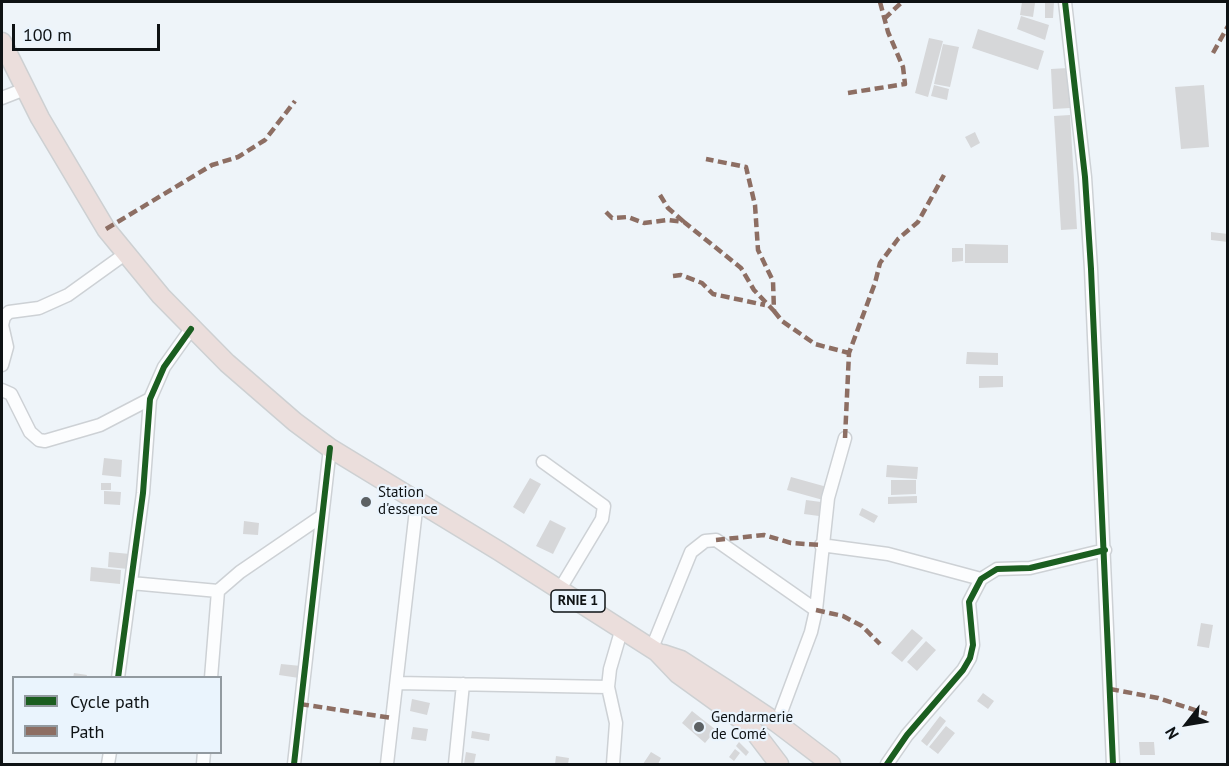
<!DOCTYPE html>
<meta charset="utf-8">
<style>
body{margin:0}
#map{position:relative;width:1229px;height:766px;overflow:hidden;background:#eef4f9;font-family:"PT Sans",sans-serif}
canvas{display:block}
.frame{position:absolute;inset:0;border:3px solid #0e1214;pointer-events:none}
.legend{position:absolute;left:12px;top:676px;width:210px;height:78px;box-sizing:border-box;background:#eaf4fd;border:2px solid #929aa0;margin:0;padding:8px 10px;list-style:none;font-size:18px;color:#0e1214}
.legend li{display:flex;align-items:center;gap:12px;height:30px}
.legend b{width:30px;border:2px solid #929aa0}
.north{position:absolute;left:1157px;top:694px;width:60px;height:60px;-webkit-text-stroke:4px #eaf4fd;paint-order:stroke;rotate:239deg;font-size:16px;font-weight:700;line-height:24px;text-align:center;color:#0e1214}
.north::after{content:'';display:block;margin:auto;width:21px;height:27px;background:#0e1214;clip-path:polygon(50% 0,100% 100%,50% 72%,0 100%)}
.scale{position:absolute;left:12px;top:24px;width:148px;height:27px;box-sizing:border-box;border:3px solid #0e1214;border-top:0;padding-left:8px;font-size:18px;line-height:21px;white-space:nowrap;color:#0e1214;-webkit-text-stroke:4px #eaf4fd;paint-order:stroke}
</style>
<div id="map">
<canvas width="1229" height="766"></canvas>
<div class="frame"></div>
<ul class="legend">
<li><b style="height:8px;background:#1b5e20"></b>Cycle path</li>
<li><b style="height:8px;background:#8d6e63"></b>Path</li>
</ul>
<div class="north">N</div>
<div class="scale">100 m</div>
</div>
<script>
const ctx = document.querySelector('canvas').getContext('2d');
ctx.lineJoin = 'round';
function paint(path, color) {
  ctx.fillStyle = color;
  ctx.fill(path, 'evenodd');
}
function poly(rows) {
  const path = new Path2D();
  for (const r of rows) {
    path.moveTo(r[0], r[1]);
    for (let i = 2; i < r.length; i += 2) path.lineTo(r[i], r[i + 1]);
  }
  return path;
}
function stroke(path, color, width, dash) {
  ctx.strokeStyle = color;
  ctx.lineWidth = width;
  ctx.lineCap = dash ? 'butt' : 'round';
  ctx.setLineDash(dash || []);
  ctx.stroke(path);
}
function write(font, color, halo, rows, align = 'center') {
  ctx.font = font + ' "PT Sans",sans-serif';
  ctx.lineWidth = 4.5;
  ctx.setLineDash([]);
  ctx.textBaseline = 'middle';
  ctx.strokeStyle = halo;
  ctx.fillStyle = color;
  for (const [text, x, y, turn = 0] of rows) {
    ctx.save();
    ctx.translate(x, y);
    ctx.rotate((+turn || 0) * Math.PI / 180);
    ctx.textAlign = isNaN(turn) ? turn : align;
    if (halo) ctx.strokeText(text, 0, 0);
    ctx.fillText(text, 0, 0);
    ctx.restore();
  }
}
const building = poly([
 [1022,2,1035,3,1033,17,1020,15],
 [1045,2,1054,2,1053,18,1045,18],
 [1021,16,1049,25,1045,40,1017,29],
 [978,29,1044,51,1038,70,972,48],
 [929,38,943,41,928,97,915,93],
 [943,44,959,47,950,87,934,84],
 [1068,68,1070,108,1053,109,1051,69],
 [934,85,949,89,947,100,931,96],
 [1204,85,1209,147,1181,149,1175,87],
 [1070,115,1077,229,1061,230,1054,116],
 [975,132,980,143,971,148,965,137],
 [1211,232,1228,234,1228,242,1211,240],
 [965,244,1008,245,1008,263,965,263],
 [952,248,963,248,963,261,952,262],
 [967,352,998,353,998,365,966,364],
 [979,376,1003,376,1003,387,979,388],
 [104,458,122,460,121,477,102,475],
 [887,465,918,467,917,479,886,477],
 [791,477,827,487,823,500,787,490],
 [530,478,541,484,524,514,513,507],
 [891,480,916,480,916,494,891,495],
 [101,483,111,483,111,490,101,490],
 [104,491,121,492,120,505,104,504],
 [917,496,917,503,888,504,888,497],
 [806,500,821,502,819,516,804,514],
 [862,508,878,516,874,523,859,515],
 [550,520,566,528,553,554,536,546],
 [244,521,259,523,258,535,243,534],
 [109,552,130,554,128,569,108,567],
 [91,567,121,570,120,584,90,581],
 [1201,623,1213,625,1209,648,1197,646],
 [912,629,923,638,902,662,891,653],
 [926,641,936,650,917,671,907,662],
 [281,664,301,666,299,678,279,675],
 [74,673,87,675,86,678,73,678],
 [983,693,994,701,988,709,977,701],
 [412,699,430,703,427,715,410,711],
 [692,711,716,730,705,743,682,723],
 [940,716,946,721,927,746,921,741],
 [946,726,955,733,938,754,929,747],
 [413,727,428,729,426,741,411,739],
 [472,731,490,734,489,741,471,738],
 [739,742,749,752,746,756,736,746],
 [1139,742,1154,742,1155,755,1140,755],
 [735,749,740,753,734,761,729,757],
 [466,752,476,754,474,764,464,764],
 [651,752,661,758,658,764,643,764],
 [556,756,569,758,568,764,555,764]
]);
const minor = poly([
 [1065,2,1085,177,1091,269,1113,764],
 [2,98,25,89],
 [2,365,7,347,2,325,4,317,9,312,39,308,68,295,125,254],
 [2,390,11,394,30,432,39,440,45,441,100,425,150,399],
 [543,462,604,506,602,519,560,589],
 [821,545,888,554,981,579],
 [131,583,218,591],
 [652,648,691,552,705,541,716,540,816,610],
 [118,678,143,493,150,399,164,367,191,329],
 [211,678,218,591,240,572,322,516],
 [397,683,608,687],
 [777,723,811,632,816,610,828,498,845,438],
 [108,764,110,752],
 [203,764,204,752],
 [294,764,330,448],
 [387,764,417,501],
 [455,764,463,684],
 [613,764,616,723,608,687,610,669,622,628],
 [887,764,907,735,963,670,970,658,973,645,969,602,981,579,997,569,1030,568,1105,550]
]);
const highway = poly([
 [2,42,40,118,106,229,161,296,227,363,295,422,330,448,499,551,657,652,678,674,750,726,779,764],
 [663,654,681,660,726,689,777,723,831,764]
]);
const quiet = poly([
 [884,19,902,2],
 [1213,53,1228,26],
 [848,93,905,84,903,67,888,32,880,2],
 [660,195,668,208,684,222],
 [606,212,612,218,628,217,644,223,668,220,684,222,741,268,754,290,774,311,773,281,758,250,755,205,746,167,706,159],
 [106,229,212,165,238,157,265,140,295,101],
 [673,276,681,275,702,283,713,294,765,305],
 [774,311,782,321,815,344,849,353],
 [845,438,849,353,875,283,880,263,898,239,918,222,944,175],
 [716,540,764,535,791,543,821,545],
 [816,610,843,616,862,626,880,644],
 [1110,689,1158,698,1207,714],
 [300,704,392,718]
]);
const cycleway = poly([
 [1065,2,1085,177,1091,269,1113,764],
 [118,678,143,493,150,399,164,367,191,329],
 [294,764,330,448],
 [887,764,907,735,963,670,970,658,973,645,969,602,981,579,997,569,1030,568,1105,550]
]);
const markers = [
 [366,502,6,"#5c6164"],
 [699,727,6,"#5c6164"]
];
const shields = [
 [578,601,54]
];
const shieldNames = [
 ["RNIE 1",578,601]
];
const poiNames = [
 ["Station",378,493],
 ["d'essence",378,510],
 ["Gendarmerie",711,718],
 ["de Comé",711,735]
];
paint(building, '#d6d7d9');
stroke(minor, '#cdd1d5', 15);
stroke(highway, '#cdd0d2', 21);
stroke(minor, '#fcfdfe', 12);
stroke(highway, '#ebdedc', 18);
stroke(quiet, '#8d6e63', 4.5, [9, 4.5]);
stroke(cycleway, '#1b5e20', 6);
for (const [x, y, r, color] of markers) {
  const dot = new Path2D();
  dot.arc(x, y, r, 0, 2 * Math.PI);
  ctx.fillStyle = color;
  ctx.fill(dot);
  stroke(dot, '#eaf4fd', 2);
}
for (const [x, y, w] of shields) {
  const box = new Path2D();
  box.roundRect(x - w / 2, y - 11, w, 22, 4.5);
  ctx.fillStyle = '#eaf4fd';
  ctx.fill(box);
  stroke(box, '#0e1214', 1.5);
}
write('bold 14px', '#0e1214', null, shieldNames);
write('15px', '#0e1214', '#eaf4fd', poiNames, 'left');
</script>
